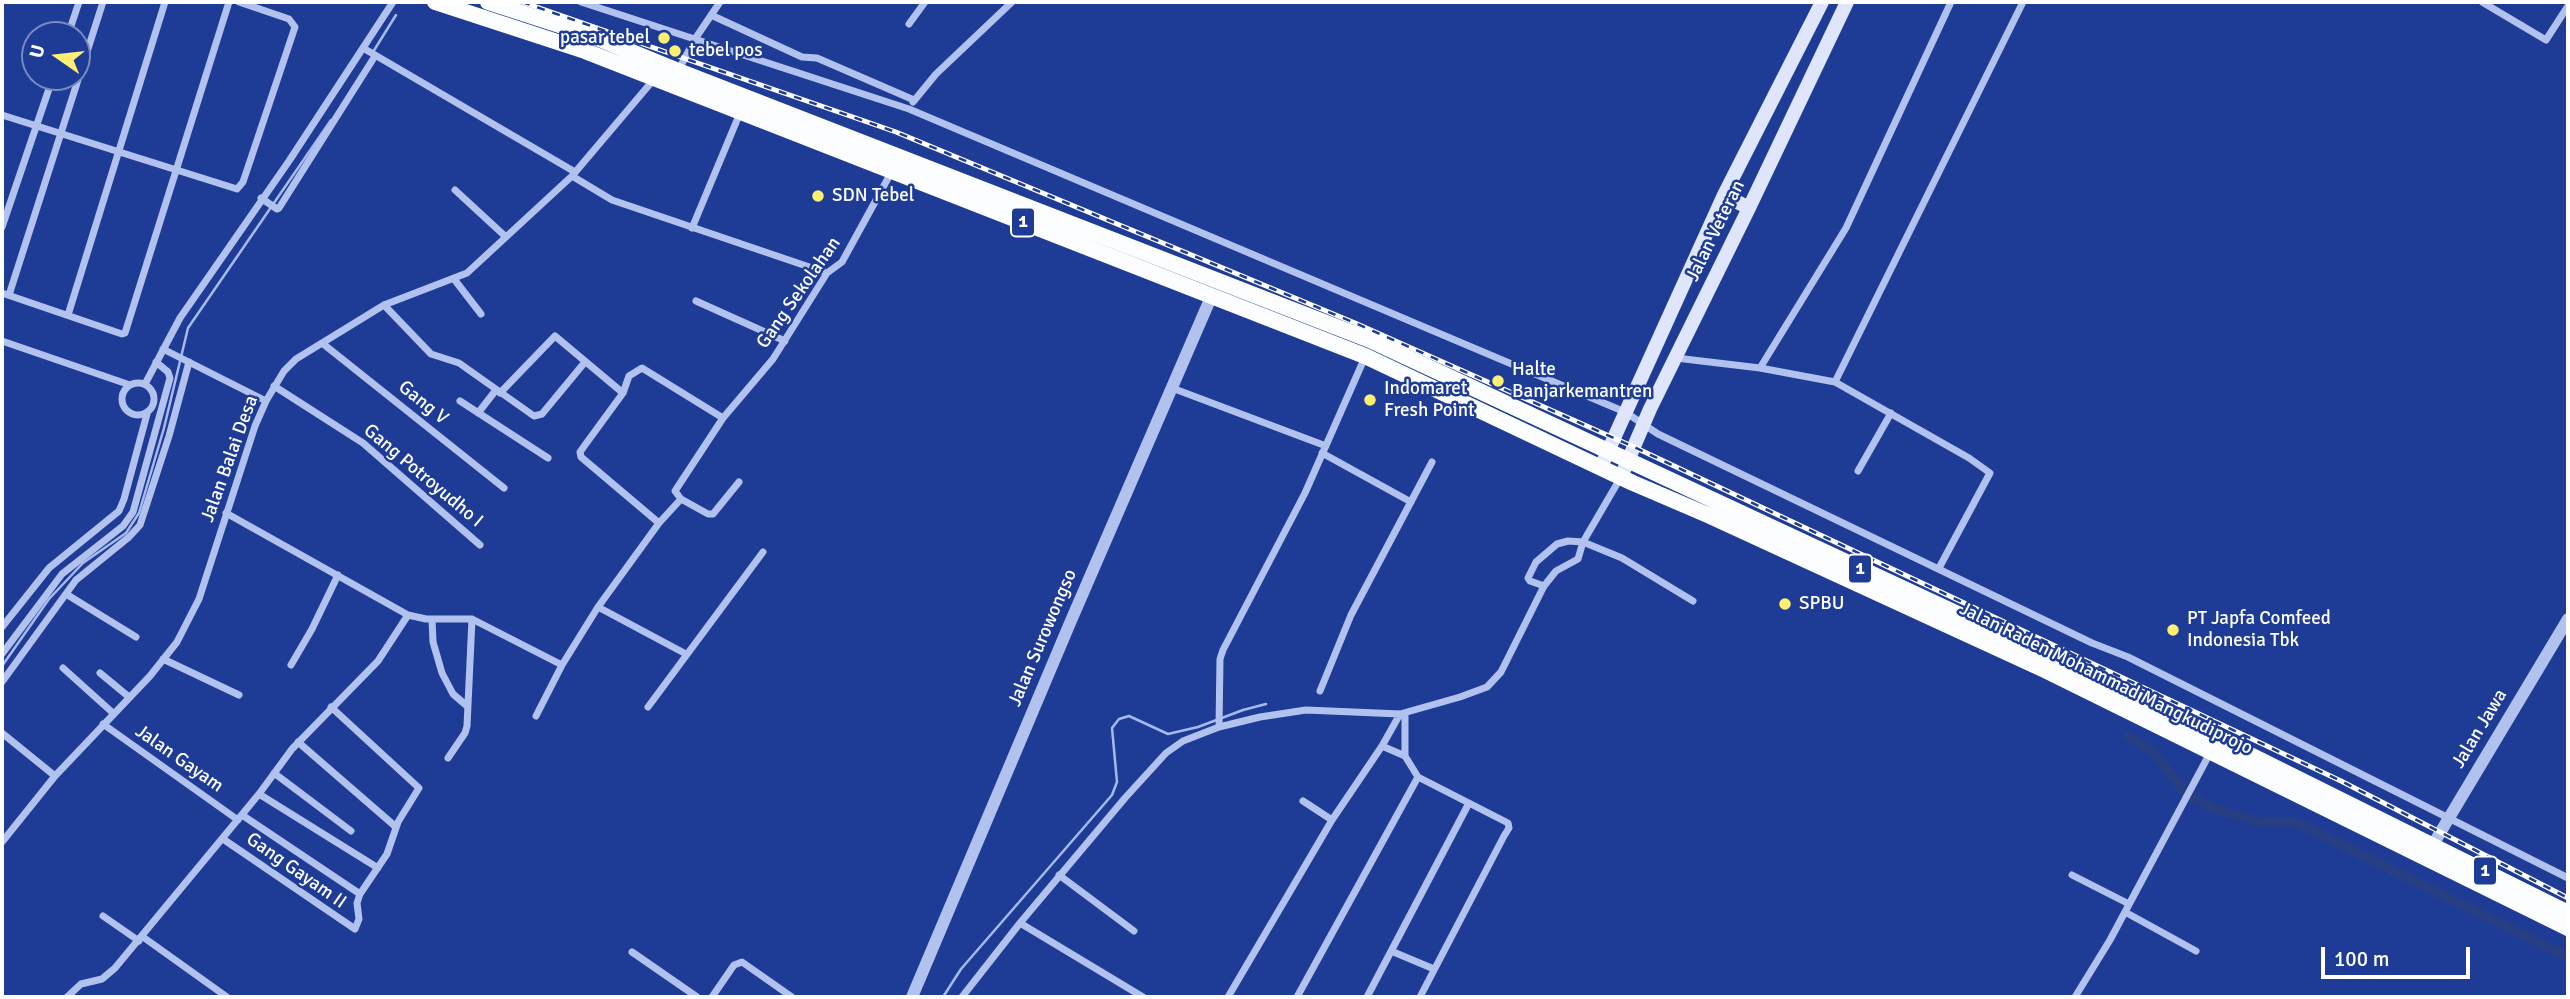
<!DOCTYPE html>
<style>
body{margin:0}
#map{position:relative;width:2570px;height:999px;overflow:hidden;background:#1e3c96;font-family:Signika,sans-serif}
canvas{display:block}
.frame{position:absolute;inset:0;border:4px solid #fff;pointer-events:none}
.north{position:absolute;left:21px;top:21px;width:70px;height:70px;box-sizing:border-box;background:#1e3c96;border:2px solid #788ac0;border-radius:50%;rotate:284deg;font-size:19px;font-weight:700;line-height:28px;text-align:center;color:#fff}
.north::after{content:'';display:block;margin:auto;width:24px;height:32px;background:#fdef72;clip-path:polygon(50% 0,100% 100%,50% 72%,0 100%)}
.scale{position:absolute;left:2321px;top:947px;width:149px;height:32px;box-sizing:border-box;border:4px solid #fff;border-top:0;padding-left:9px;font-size:21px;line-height:24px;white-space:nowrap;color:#fff;-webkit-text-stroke:5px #1e3c96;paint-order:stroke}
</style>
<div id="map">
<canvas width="2570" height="999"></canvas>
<div class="frame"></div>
<div class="north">U</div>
<div class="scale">100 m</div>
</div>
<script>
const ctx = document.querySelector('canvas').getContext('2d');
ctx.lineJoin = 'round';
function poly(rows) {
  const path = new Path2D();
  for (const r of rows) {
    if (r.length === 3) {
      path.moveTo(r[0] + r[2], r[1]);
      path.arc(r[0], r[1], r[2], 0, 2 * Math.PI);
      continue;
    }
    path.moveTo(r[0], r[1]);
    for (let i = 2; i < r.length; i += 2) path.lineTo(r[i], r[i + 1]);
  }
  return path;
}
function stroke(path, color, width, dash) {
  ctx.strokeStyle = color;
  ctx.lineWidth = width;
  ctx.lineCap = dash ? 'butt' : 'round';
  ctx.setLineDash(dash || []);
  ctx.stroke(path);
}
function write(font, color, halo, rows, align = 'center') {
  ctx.font = font + ' Signika,sans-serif';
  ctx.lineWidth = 5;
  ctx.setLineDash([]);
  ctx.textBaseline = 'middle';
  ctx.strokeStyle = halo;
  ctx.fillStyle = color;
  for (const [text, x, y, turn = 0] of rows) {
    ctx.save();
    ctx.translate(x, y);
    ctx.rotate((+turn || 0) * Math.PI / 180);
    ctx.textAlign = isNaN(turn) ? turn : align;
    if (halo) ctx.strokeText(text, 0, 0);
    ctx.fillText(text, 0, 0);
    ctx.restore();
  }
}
const stream = poly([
 [373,52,396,15],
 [2,666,49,599,83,563,126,533,139,513,164,428,188,328,331,120],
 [943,997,961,969,1112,795,1117,782,1112,728,1119,719,1129,716,1168,734,1198,727,1243,710,1266,704]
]);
const canal = poly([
 [2128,737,2154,752,2185,793,2215,809,2263,823,2295,822,2568,957]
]);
const minor = poly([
 [581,2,909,109,1625,412,1658,434,2092,643,2128,657,2568,878],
 [2482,2,2546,40,2568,6],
 [711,15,802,57,817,58,914,100],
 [909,24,925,2],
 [68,35,79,2],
 [363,48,575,172],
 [678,71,695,39,720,2],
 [913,102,936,74,1012,2],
 [2,115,237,189,243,182,295,27,289,19,239,2],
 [572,176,612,200,827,273],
 [455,190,506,237],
 [261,198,277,209,279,208,375,56],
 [2,227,53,77],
 [692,228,740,113],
 [454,279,481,314],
 [2,293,122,334,125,333,229,2],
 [9,295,103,2],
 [696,301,785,341],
 [384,305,431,354,459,363,534,416,542,414,585,362],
 [68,315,165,2],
 [2,341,130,385],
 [322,343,504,488],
 [163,349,266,401],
 [1676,358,1760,368,1835,382,1969,458,1990,473,1939,568],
 [1760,368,1846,228,1951,2],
 [1835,382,2023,2],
 [138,399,16],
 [145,384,180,318,289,161,393,2],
 [274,386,363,443,480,545],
 [1172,388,1326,446],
 [500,393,555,336,623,393],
 [460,401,548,458],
 [478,413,496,390],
 [1322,453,1411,502],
 [1858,471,1891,413],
 [681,499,675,491,723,418],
 [226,513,408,615,426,619,472,619,562,665],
 [659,523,581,457,580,452,585,445,623,393,629,376,642,368,723,418,773,359,827,273,842,262,892,171],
 [1544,586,1530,581,1528,578,1536,562,1557,544,1568,541,1583,542,1622,558,1693,601],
 [66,594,136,637],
 [598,607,686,654],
 [432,619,433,642,442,673,453,694,467,706],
 [2,627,49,568,119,511,124,499,147,414],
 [2,654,62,574,123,526,133,512,170,378,168,372,156,362],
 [163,659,239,695],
 [291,665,312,629,338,575],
 [63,668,113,713],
 [100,673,129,697],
 [2,682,76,580,129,537,140,525,169,436,189,362],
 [1320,691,1351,615,1432,462],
 [648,707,763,552],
 [1405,713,1405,756],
 [536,716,562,665,598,607,659,523,681,499,708,514,713,514,739,482],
 [103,724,238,820],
 [1219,727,1220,659,1223,650,1305,493,1365,357],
 [2,733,55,776],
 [298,742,396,827],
 [1382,746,1405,756,1418,777,1508,823,1509,828,1504,836,1420,997],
 [448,758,465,733,467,726,472,619],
 [274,773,351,831],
 [259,794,378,868],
 [1303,801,1332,820],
 [242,815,360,894],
 [223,839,355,929,359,919,357,903,360,894,387,854,398,822,419,788,331,707],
 [2,842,55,776,150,676,177,642,199,599,255,426,266,401,284,371,296,359,384,305,467,273,572,176,655,78],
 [1059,875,1134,931],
 [2072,875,2129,904],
 [2125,912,2196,951],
 [103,916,139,941],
 [1020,923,1143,997],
 [143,937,227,997],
 [1391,951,1434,969],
 [632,952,697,997],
 [67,997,81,984,102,979,115,968,259,794,292,749,378,661,408,615],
 [712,997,734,965,742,962,792,997],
 [962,997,1020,923,1125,798,1166,753,1183,741,1219,727,1260,717,1306,710,1400,714,1460,697,1487,687,1501,672,1544,586,1556,571,1578,559,1583,542,1621,477],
 [1228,997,1332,820,1382,746,1400,714],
 [1297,997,1418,777],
 [1367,997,1469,803],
 [2075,997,2110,940,2210,753]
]);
const tertiary = poly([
 [2428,853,2568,619],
 [912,997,1070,623,1212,295]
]);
const secondary = poly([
 [1724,195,1749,208],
 [1604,460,1724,195,1822,2],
 [1621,477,1650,409,1749,208,1847,2]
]);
const trunk = poly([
 [435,2,585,51,1365,356,1633,483,1710,516,2047,671,2568,928],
 [488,2,590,35,678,71,1370,340,2093,677,2568,913]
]);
const rail = poly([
 [522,2,896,132,1355,323,1634,447,2341,781,2568,898]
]);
const markers = [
 [664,38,7,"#fdef72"],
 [675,51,7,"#fdef72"],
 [818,196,7,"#fdef72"],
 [1498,381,7,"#fdef72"],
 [1370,400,7,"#fdef72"],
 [1785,604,7,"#fdef72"],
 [2173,630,7,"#fdef72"]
];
const shields = [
 [1023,222,24],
 [1860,569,24],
 [2485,871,24]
];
const shieldNames = [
 ["1",1023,222],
 ["1",1860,569],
 ["1",2485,871]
];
const poiNames = [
 ["pasar tebel",650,38,"right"],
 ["tebel pos",689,51],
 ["SDN Tebel",832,196],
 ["Halte",1512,370],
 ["Banjarkemantren",1512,392],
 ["Indomaret",1384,389],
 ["Fresh Point",1384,411],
 ["SPBU",1799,604],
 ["PT Japfa Comfeed",2187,619],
 ["Indonesia Tbk",2187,641]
];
const streetNames = [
 ["Jalan Veteran",1716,231,-64],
 ["Gang Sekolahan",799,293,-55],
 ["Gang V",423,403,39],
 ["Jalan Balai Desa",230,459,-70],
 ["Gang Potroyudho I",423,476,40],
 ["Jalan Surowongso",1043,638,-67],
 ["Jalan Raden Mohammad Mangkudiprojo",2106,679,26],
 ["Jalan Jawa",2480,729,-59],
 ["Jalan Gayam",179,759,35],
 ["Gang Gayam II",296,871,35]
];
stroke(stream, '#a6baf0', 2.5);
stroke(canal, '#293f83', 10);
stroke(minor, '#b2c2ef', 7);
stroke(tertiary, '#b2c2ef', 12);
stroke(secondary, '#dfe6fb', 14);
stroke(trunk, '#fcfdff', 16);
stroke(rail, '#fff', 5);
stroke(rail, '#1e3c96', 2.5, [8]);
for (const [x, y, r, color] of markers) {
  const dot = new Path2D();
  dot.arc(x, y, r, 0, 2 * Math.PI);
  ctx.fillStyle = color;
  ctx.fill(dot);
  stroke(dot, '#1e3c96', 2.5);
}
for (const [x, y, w] of shields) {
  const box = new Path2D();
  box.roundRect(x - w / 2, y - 14.5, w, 29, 5);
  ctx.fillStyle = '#1e3c96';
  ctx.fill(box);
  stroke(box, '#fff', 2);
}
write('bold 18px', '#fff', null, shieldNames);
write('19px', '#fff', '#1e3c96', poiNames, 'left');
write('19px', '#fff', '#1e3c96', streetNames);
</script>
